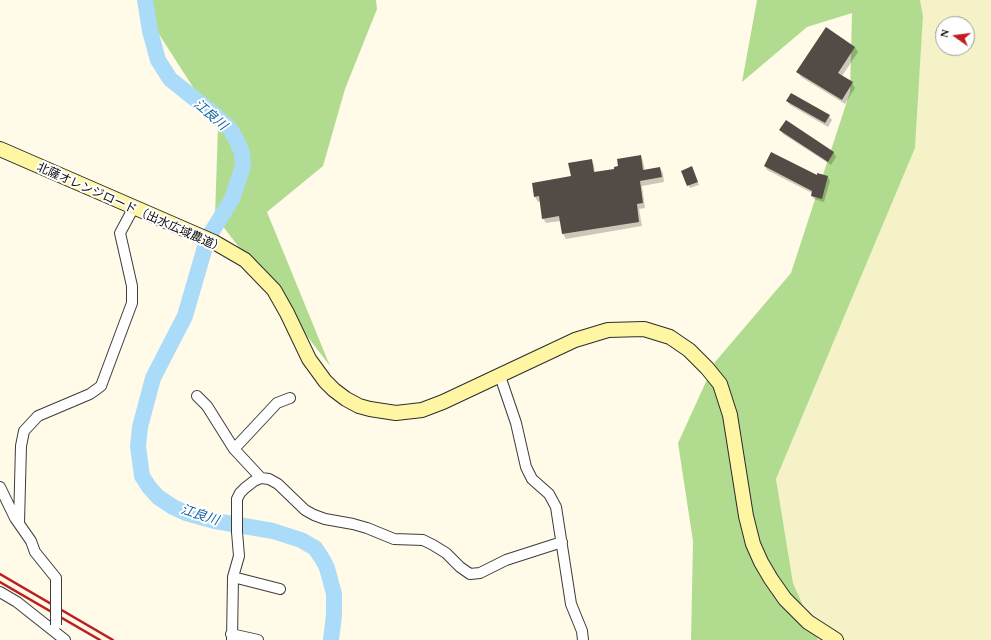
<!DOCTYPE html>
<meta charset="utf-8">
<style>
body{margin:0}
#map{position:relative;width:991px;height:640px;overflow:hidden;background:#fffbe8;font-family:Georgia,serif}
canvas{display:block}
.north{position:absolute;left:935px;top:16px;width:40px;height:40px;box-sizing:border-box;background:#fff;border:1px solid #9d9d9d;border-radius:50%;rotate:284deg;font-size:11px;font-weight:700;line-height:16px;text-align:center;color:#0a0a0a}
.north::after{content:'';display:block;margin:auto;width:14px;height:18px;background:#c01d23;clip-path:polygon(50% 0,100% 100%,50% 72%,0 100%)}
</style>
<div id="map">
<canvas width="991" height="640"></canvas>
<div class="north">N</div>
</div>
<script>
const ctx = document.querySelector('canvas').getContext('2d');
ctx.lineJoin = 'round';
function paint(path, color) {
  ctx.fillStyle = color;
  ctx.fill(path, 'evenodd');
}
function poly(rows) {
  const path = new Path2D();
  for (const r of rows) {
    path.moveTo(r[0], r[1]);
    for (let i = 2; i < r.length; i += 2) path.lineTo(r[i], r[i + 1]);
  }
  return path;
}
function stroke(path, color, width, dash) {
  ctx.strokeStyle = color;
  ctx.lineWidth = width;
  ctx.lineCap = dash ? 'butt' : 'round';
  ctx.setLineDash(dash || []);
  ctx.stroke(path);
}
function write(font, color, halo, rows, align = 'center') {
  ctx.font = font + ' Georgia,"Noto Sans JP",serif';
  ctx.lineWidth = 4;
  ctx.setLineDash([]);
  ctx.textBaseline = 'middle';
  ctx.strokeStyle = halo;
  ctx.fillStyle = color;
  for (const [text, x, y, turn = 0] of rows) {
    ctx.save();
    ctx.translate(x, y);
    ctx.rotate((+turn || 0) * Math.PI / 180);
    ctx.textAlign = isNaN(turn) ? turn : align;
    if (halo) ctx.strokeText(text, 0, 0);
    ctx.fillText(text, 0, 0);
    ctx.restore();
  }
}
const farmland = poly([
 [920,0,991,0,991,640,818,640,793,583,776,479,915,148,923,16],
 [943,24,967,24,967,48,943,48]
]);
const forest = poly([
 [137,0,376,0,377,9,345,89,323,166,267,212,330,366,215,216,218,126],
 [757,0,920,0,923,16,915,148,776,479,793,583,818,640,691,640,693,541,678,443,715,362,791,273,850,92,852,13,807,27,742,82]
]);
const shadow = poly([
 [855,47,858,52,842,76,852,83,855,88,845,104,801,77,798,72],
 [787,101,829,116,832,120,828,127,790,105],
 [786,122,834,153,836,157,831,165,783,134,781,130],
 [641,156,643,161,645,171,660,168,663,173,664,182,642,186,645,208,639,209,642,226,566,239,563,234,561,221,546,223,543,218,541,201,538,202,535,197,533,184,572,177,591,160,594,165,595,173,616,170],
 [765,166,817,176,818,174,828,177,830,181,824,202,814,199,812,196,812,193,767,170],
 [693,170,699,185,690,188,682,171]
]);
const river = poly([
 [145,0,150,31,158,60,170,79,215,115,230,129,237,141,242,153,243,166,232,199,211,233],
 [205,247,185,316,153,378,140,427,138,446,142,476,149,487,158,497,173,507,186,513,215,521,273,531,301,540,315,548,323,560,327,568,334,594,334,615,331,640]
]);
const building = poly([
 [826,27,855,47,838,73,853,82,842,100,796,72],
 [791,93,830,115,825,123,786,101],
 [786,120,834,152,828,162,779,130],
 [771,152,817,175,817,173,828,176,822,199,811,196,812,191,764,166],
 [641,155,643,170,660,167,662,177,640,181,643,203,637,204,639,222,562,234,559,216,542,219,539,196,534,197,532,183,571,176,568,163,592,159,594,172,614,169,614,167,618,166,617,159],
 [692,166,698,182,687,186,681,171]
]);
const street = poly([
 [500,376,516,423,526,467,532,479,549,494,556,507,571,604,582,631,583,640],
 [197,396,207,406,234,449,261,478],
 [234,449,277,403,290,398],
 [0,487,15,518,31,541,35,552,56,578,56,591],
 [19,523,21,446,24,431,38,416,90,394,101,386,132,303,132,286,120,233,134,207],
 [233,577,280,589],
 [0,592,17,602,65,640],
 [231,634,258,640],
 [232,640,233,577,239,556,237,532,237,499,240,493,245,488,254,481,261,478,269,479,278,484,305,510,314,515,325,519,353,524,367,528,394,539,423,540,433,545,446,553,460,567,470,574,480,573,506,560,562,542]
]);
const secondary = poly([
 [0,149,214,242,245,260,274,290,287,313,309,359,325,381,334,390,346,399,359,406,370,409,396,413,422,410,443,402,575,340,608,330,644,329,670,337,689,350,707,368,720,384,730,415,746,516,753,544,761,562,771,579,785,599,808,622,836,640]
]);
const rail = poly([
 [0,574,113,640],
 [0,582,100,640]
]);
const streetBridge = poly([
 [56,591,56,625]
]);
const streetNames = [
 ["北薩オレンジロード（出水広域農道）",131,207,24]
];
const waterNames = [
 ["江良川",211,114,41],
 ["江良川",200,514,18]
];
paint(farmland, '#f6f2c7');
paint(forest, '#b1dc8f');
paint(shadow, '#0003');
stroke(river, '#aadbf9', 16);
paint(building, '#534c46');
stroke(street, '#3d3d3d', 12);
stroke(secondary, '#2c2c2c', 16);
stroke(street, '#fff', 10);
stroke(secondary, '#fff6a3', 14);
stroke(rail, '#c01d23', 2.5);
stroke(streetBridge, '#3d3d3d', 12, []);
stroke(streetBridge, '#fff', 10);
write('12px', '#0a0a0a', '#fff', streetNames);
write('italic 13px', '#0f60a1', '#fff', waterNames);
</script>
